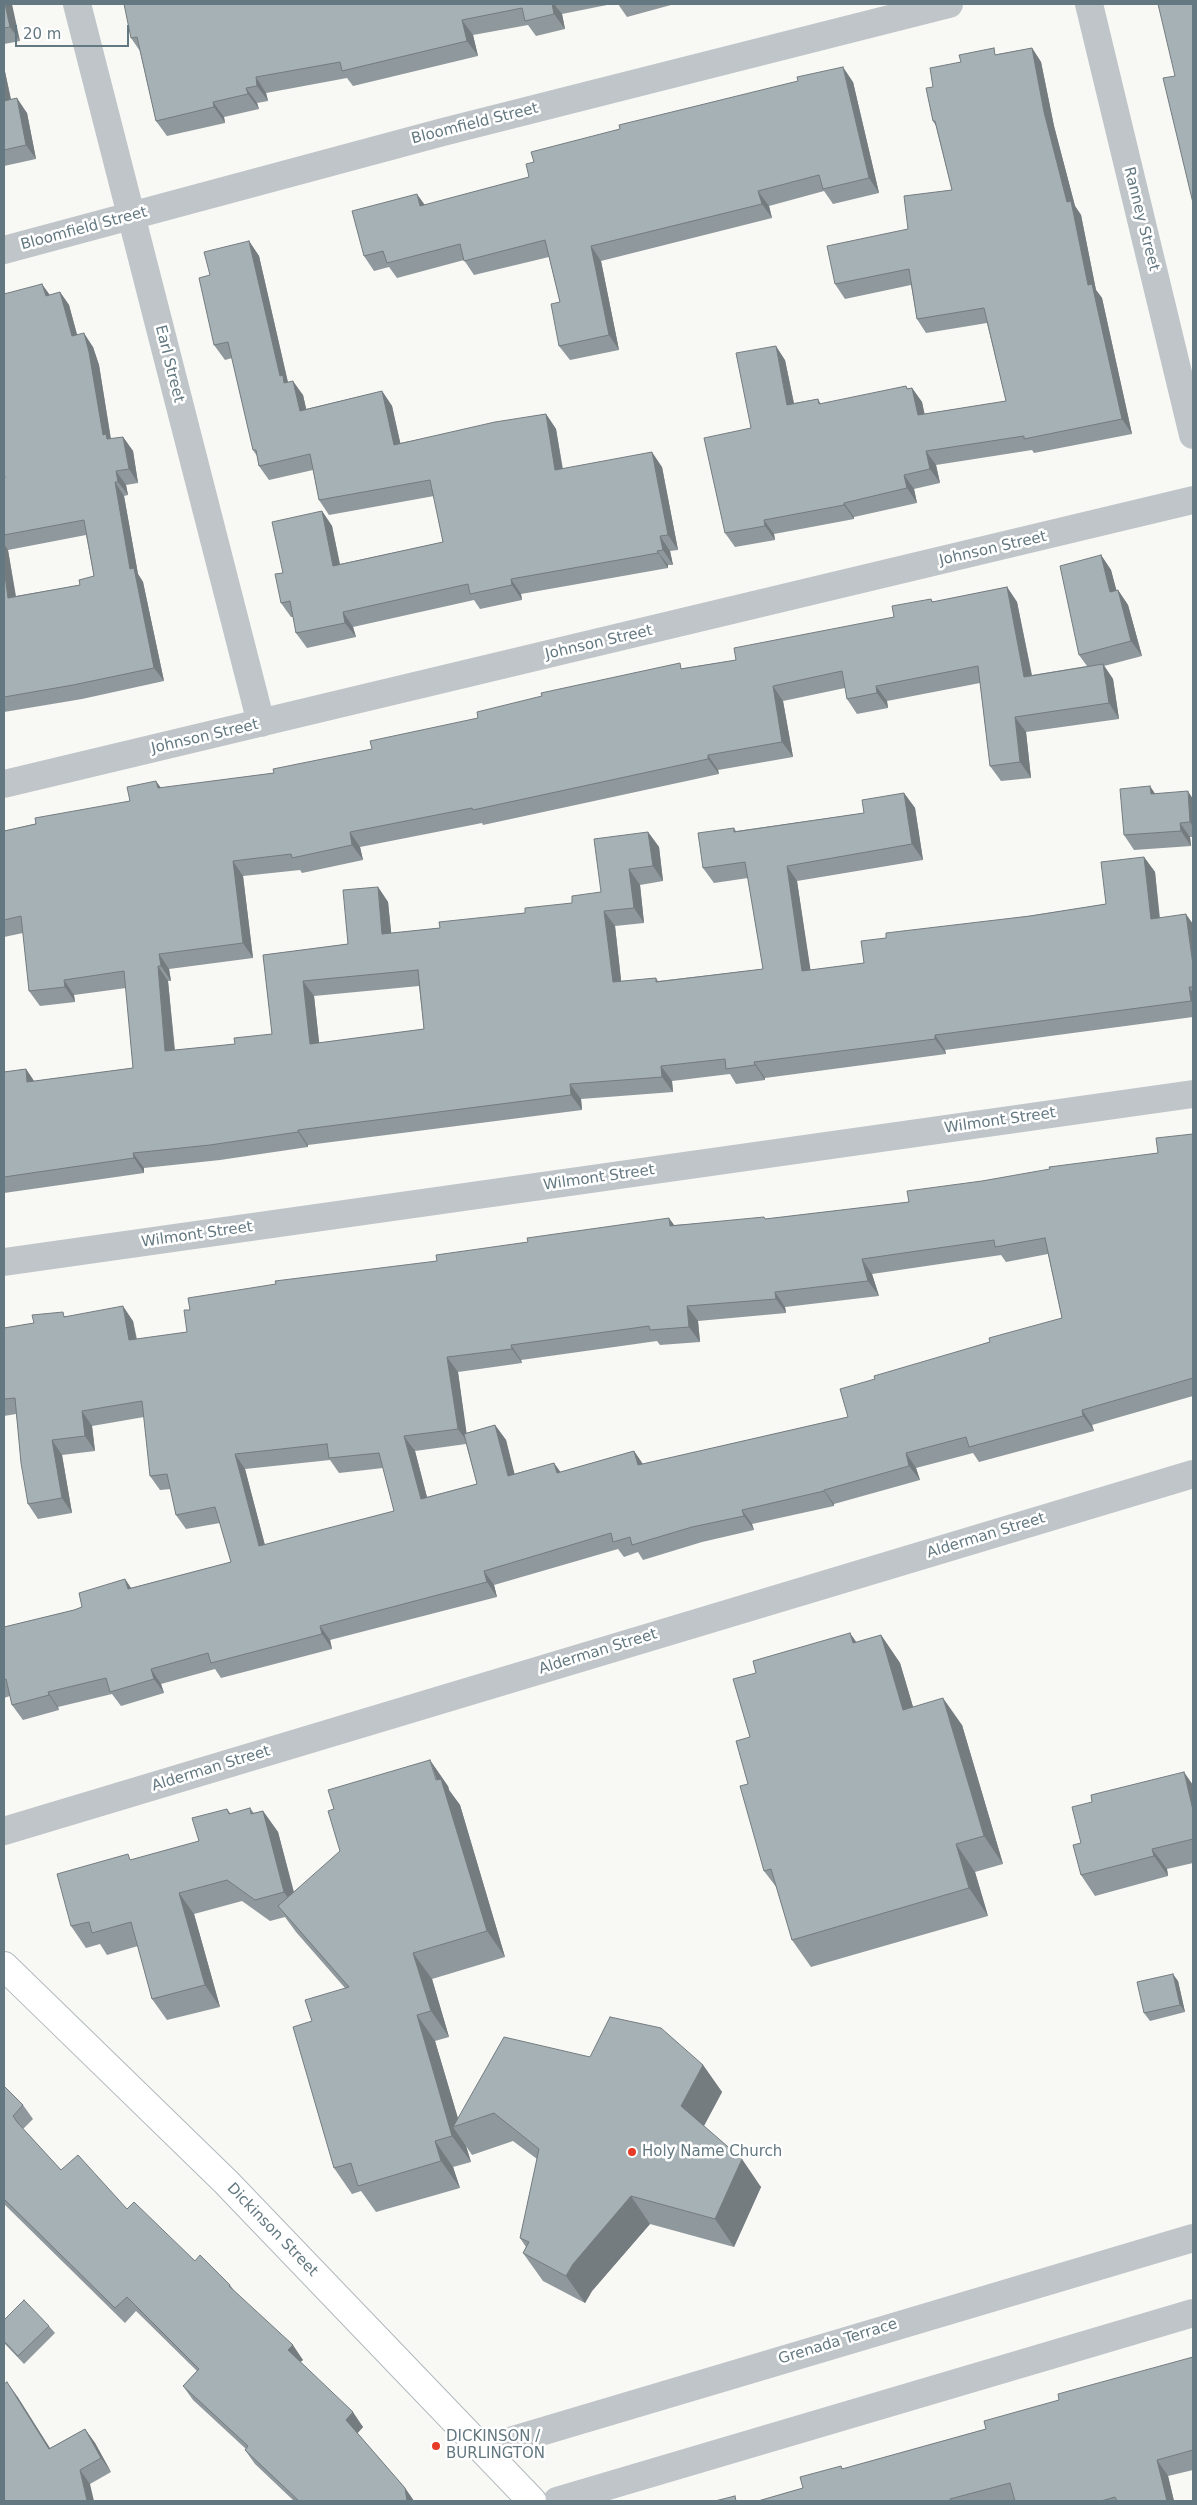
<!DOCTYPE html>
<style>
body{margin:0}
#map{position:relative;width:1197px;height:2505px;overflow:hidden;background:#f8f8f5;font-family:"DejaVu Sans",sans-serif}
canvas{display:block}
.frame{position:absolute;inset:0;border:5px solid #637881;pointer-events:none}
.scale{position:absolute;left:15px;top:25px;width:114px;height:22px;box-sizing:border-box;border:2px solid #637881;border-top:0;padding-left:6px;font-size:15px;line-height:18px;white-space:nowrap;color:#637881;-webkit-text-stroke:4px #fff;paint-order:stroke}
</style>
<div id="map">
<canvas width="1197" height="2505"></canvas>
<div class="frame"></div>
<div class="scale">20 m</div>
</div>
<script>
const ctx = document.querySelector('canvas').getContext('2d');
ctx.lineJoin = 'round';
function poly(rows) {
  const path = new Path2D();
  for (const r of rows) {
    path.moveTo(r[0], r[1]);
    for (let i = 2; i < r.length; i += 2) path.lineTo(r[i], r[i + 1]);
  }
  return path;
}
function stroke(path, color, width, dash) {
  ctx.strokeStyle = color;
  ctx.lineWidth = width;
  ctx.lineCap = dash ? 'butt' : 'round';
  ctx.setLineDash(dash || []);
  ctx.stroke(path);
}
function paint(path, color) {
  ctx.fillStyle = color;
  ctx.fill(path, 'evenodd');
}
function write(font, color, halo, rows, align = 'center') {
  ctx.font = font + ' "DejaVu Sans",sans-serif';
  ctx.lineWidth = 5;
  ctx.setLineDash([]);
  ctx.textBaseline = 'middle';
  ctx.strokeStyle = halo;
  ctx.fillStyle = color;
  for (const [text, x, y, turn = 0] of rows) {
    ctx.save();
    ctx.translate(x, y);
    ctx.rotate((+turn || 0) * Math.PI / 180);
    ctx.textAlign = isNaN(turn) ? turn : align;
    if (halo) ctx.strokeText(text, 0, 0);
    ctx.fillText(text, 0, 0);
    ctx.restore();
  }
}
const minor = poly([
 [77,4,261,723],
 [1089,4,1193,435],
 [4,250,443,132,949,4],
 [4,784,1193,500],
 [4,1262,1193,1094],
 [4,1831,1193,1474],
 [483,2449,1193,2238],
 [557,2501,1193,2313]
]);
const secondary = poly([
 [4,1966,226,2182,532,2501]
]);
const wall = poly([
 [4,4,20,41,4,44],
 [128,4,612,4,562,14,565,29,536,36,528,25,473,35,478,56,353,86,347,78,266,93,268,101,257,103,259,109,224,117,225,123,167,136,156,121,140,51,131,38],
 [618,4,671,4,671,5,627,17],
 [1032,48,1041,62,1054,126,1075,206,1081,215,1096,290,1102,298,1132,434,1034,453,1032,450,936,465,940,483,914,489,917,503,854,517,854,519,774,534,775,540,735,547,725,533,751,428,785,360,794,403,818,399,821,404,912,388,922,402,924,414,1006,401,987,323,926,333,917,319,911,285,845,299,835,284,908,229,952,190,936,126,933,121,933,87,998,54],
 [4,67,11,99,27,113,36,159,4,166],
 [853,82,879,193,833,204,824,191,769,206,772,218,601,261,619,350,570,360,559,346,560,302,549,257,474,275,464,260,397,278,389,267,374,271,364,256,425,205,529,177],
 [249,241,259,256,288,382,303,395,306,409,382,391,392,406,400,443,546,414,556,429,563,469,662,467,678,550,670,551,673,565,668,565,668,568,521,594,522,600,480,609,474,600,353,627,356,637,307,648,296,633,293,617,291,617,281,603,283,573,322,511,332,526,340,564,443,542,434,496,329,515,319,500,313,470,269,480,259,466,257,456,253,450,232,358,225,360,214,345,210,275],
 [60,292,69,305,77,334,93,347,99,365,111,439,123,437,133,451,138,483,126,485,128,495,124,496,138,574,143,582,164,681,82,699,4,712,4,478,5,478,50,295],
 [86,535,94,576,80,585,16,596,8,550],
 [1101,555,1111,570,1116,590,1118,590,1128,605,1142,656,1104,666,1113,679,1119,719,1026,732,1031,778,1001,781,990,766,980,683,887,701,888,708,857,714,847,699,845,688,783,701,793,757,718,770,719,774,483,825,482,823,360,847,363,860,302,873,300,870,243,876,253,958,169,969,171,981,168,981,175,1050,235,1044,272,1034,263,955,348,944,378,887,388,902,391,933,440,928,525,913,572,903,601,892,648,832,659,847,663,881,640,885,644,923,615,926,621,981,656,978,658,981,763,969,748,878,714,883,703,868,734,828,736,831,864,813,904,793,915,808,923,860,797,881,810,970,864,963,886,938,1106,904,1144,857,1155,872,1160,918,1193,924,1193,1017,945,1050,946,1054,765,1078,765,1080,736,1084,730,1074,672,1081,673,1092,581,1099,582,1110,308,1145,308,1147,220,1160,144,1168,144,1173,4,1193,4,1072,26,1069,34,1081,133,1068,126,988,74,995,75,1002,40,1006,29,991,23,933,4,937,4,831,130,801,162,788,274,773,372,749,478,718,684,668,736,660,894,617,931,599,933,602,1007,587,1017,602,1032,675,1087,666,1079,655],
 [419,986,424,1029,319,1043,314,996],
 [1155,794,1193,799,1193,837,1190,837,1191,846,1134,850,1124,835],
 [1193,1134,1193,1396,1092,1425,1094,1431,979,1462,973,1453,916,1468,920,1480,834,1504,834,1506,752,1524,754,1530,702,1542,643,1560,638,1552,624,1557,618,1549,494,1585,497,1597,330,1640,332,1649,221,1678,215,1669,161,1684,164,1693,121,1706,112,1694,58,1707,59,1710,23,1720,12,1705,10,1696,4,1698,4,1627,74,1610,82,1607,125,1579,131,1588,231,1562,220,1523,186,1529,176,1515,171,1489,160,1490,150,1476,144,1417,92,1426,95,1451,62,1455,72,1513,38,1519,28,1504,16,1414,4,1416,4,1328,34,1323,66,1316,133,1321,137,1339,187,1332,437,1261,674,1225,766,1219,909,1202,982,1181,1158,1153],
 [1048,1254,1062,1318,875,1379,848,1417,643,1464,634,1451,560,1472,554,1463,514,1474,506,1440,495,1425,466,1433,458,1372,522,1363,521,1360,657,1341,660,1345,700,1342,698,1321,786,1313,785,1307,879,1296,872,1274,1001,1255,1006,1262],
 [466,1444,477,1484,427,1497,415,1451],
 [330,1460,339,1473,383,1468,394,1511,265,1545,245,1469],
 [881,1635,900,1663,913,1707,962,1725,1003,1864,975,1872,988,1916,811,1967,792,1940,777,1888,764,1871,748,1784,750,1737,756,1673],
 [1193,1785,1193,1863,1167,1869,1168,1876,1095,1896,1081,1875,1081,1843],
 [448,1786,449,1790,460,1805,505,1957,432,1979,449,2037,435,2041,458,2119,590,2057,703,2065,722,2092,704,2126,761,2187,734,2247,650,2224,592,2291,585,2303,543,2281,523,2253,526,2247,520,2238,537,2159,513,2141,472,2155,466,2146,471,2162,453,2167,460,2188,376,2212,361,2191,352,2194,334,2168,312,2021,345,1988,296,1932,285,1917,270,1921,242,1901,194,1914,220,2007,167,2020,152,1999,138,1946,107,1955,100,1944,86,1948,71,1926,132,1860,199,1841,227,1809,231,1814,250,1808,254,1813,263,1811,278,1832,294,1892],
 [1178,1981,1185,2012,1150,2021,1144,2013],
 [4,2086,23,2105,33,2119,23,2129,61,2170,127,2209,195,2261,230,2285,235,2292,303,2360,300,2362,363,2427,357,2433,405,2488,414,2501,294,2501,255,2464,245,2450,246,2449,193,2400,183,2386,197,2371,136,2311,125,2323,4,2204],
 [4,2320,49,2326,55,2333,24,2364,4,2343],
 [1193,2357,1193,2470,1168,2476,1174,2501,758,2501,803,2488,841,2466,843,2469,986,2429,1059,2400],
 [17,2396,50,2448,85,2429,95,2443,111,2472,90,2484,4,2501]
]);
const shadedWall = poly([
 [5,4,12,4,20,41,10,27],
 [552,4,554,4,562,14,565,29,554,14],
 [462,20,473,35,478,56,467,41],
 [1032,48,1041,62,1054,126,1075,206,1081,215,1096,290,1102,298,1132,434,1122,419,1044,112],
 [4,67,14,115,4,101],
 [843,67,853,82,879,193,869,178],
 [256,77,266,93,268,101,257,86],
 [246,88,257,103,259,109,248,94],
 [17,98,27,113,36,159,26,145],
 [213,102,224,117,225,123,214,107],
 [758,191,769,206,772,218,762,204],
 [417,194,427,208,420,206],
 [249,241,259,256,288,383,295,397,280,376],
 [591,246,601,261,619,350,609,335],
 [42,284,52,298,46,296],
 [60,292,69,305,81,350,72,336],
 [84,333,93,347,99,365,112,447,103,435],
 [776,346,785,360,797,419,787,405],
 [293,381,303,395,310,425,300,411],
 [906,386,914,398,912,388,922,402,928,429,918,415],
 [382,391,392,406,404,459,394,445],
 [546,414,556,429,565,485,555,470],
 [123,437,133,451,138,483,129,469],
 [926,451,936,465,940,483,930,469],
 [652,452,662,467,678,550,668,535],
 [116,471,126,485,128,495,118,482],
 [904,475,914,489,917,503,907,488],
 [115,482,124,496,138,574,143,582,164,681,154,668,130,569],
 [844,503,854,517,854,519,844,505],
 [322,511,332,526,343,580,333,566],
 [764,520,774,534,775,540,765,526],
 [660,536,670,551,673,565,663,550],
 [4,544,8,550,18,611,8,598,4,568],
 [657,551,668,565,668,568,658,553],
 [1101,555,1111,570,1121,607,1110,592],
 [511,579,521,594,522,600,512,585],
 [1007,587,1017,602,1035,692,1024,677],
 [1118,590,1128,605,1142,656,1131,641],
 [343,612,353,627,356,637,345,623],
 [1103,664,1113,679,1119,719,1109,703],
 [773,686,783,701,793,757,782,742],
 [876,686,887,701,888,708,877,693],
 [1015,717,1026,732,1031,778,1020,762],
 [708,755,718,770,719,774,708,759],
 [156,781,167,796,158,788],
 [1150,786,1160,801,1151,794],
 [1188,791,1193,799,1193,827,1190,822],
 [904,793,915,808,923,860,912,844],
 [1180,823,1190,837,1191,846,1181,831],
 [350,832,360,847,363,860,352,845],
 [648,832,659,847,663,881,653,866],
 [1144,857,1155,872,1161,934,1151,919],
 [233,861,243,876,253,958,243,943],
 [787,866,797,881,813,986,802,971],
 [629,869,640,885,644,923,634,908],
 [378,887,388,902,393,949,382,934],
 [604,911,615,926,623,997,613,982],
 [1186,914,1193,924,1193,965],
 [159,954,169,969,171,981,161,966],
 [158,966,168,981,176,1066,165,1051],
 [64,980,74,995,75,1002,65,987],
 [303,981,314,996,321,1059,310,1044],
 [1189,987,1193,993,1193,1004,1191,1001],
 [935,1035,945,1050,946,1054,935,1039],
 [754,1062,765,1078,765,1080,755,1065],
 [661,1066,672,1081,673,1092,662,1077],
 [26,1069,36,1084,27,1082],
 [570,1084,581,1099,582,1110,571,1095],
 [298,1130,308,1145,308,1147,298,1132],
 [133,1153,144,1168,144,1173,134,1158],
 [669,1218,680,1233,670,1226],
 [862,1259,872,1274,879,1296,868,1281],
 [775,1292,785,1307,786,1313,776,1299],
 [123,1306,133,1321,139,1355,129,1340],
 [687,1306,698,1321,700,1342,689,1327],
 [511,1345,521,1360,522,1363,512,1349],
 [447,1357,458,1372,468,1443,458,1429],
 [1082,1410,1092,1425,1094,1431,1083,1416],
 [82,1411,92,1426,95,1451,85,1436],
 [495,1425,506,1440,519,1491,508,1476],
 [404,1436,415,1451,431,1513,421,1499],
 [52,1440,62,1455,72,1513,62,1498],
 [634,1451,644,1466,638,1465],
 [906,1453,916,1468,920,1480,909,1466],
 [235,1454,245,1469,269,1561,259,1546],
 [554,1463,564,1477,557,1473],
 [824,1490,834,1504,834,1506,824,1491],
 [742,1510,752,1524,754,1530,744,1516],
 [484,1571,494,1585,497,1597,487,1582],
 [125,1579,135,1594,128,1589],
 [320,1626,330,1640,332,1649,322,1634],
 [850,1633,869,1660,853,1643],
 [881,1635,900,1663,922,1737,903,1710],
 [151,1669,161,1684,164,1693,154,1679],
 [48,1692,58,1707,59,1710,49,1695],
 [943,1698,962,1725,1003,1864,984,1836],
 [430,1760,448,1786,449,1790,460,1805,505,1957,487,1931],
 [1184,1772,1193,1785,1193,1810],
 [263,1811,278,1832,299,1913,284,1892],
 [956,1844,975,1872,988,1916,969,1888],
 [1152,1849,1167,1869,1168,1876,1154,1856],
 [179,1893,194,1914,220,2007,205,1985],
 [413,1953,432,1979,449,2037,431,2011],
 [1173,1974,1178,1981,1185,2012,1180,2005],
 [417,2015,435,2041,460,2125,453,2127,466,2146,471,2162,452,2136],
 [703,2065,722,2092,700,2133,681,2106],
 [435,2141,453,2167,460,2188,441,2161],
 [742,2159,761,2187,734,2247,715,2219],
 [631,2196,650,2224,592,2291,585,2303,566,2276,573,2264],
 [293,2345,303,2360,298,2364,288,2350],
 [7,2382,17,2396,59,2463,49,2449],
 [353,2412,363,2427,356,2435,346,2420],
 [85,2429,95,2443,111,2472,101,2458],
 [1157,2460,1168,2476,1174,2501,1167,2501],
 [80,2470,90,2484,94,2501,87,2501],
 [405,2488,414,2501,407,2501]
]);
const building = poly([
 [4,4,5,4,10,27,4,28,4,4],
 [124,4,552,4,554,14,525,21,522,8,462,20,467,41,342,71,340,62,256,77,257,86,246,88,248,94,213,102,214,107,156,121,137,37,131,38,124,4],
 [1158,4,1193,4,1193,203,1163,78,1175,76,1158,4],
 [994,48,995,55,1032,48,1044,112,1067,202,1071,201,1088,285,1092,284,1122,419,1024,439,1024,436,926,451,930,469,904,475,907,488,844,503,844,505,764,520,765,526,725,533,704,438,751,428,736,353,776,346,787,405,818,399,819,404,906,386,907,389,912,388,918,415,1006,401,984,308,917,319,909,269,835,284,827,246,908,229,904,196,952,190,935,121,933,121,926,88,933,87,930,68,961,62,959,55,994,48],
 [843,67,869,178,823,189,819,175,758,191,762,204,591,246,609,335,559,346,551,304,560,302,545,240,464,261,460,244,387,263,383,251,364,256,352,211,417,194,420,206,529,177,526,164,534,162,531,152,620,129,619,125,798,81,797,77,843,67],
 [4,98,4,101,17,98,26,145,4,150,4,98],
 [249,241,280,376,283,375,284,383,293,381,300,411,382,391,394,445,495,422,546,414,555,470,652,452,668,535,660,536,663,550,657,551,658,553,511,579,512,585,470,594,468,584,343,612,345,623,296,633,290,601,281,603,275,574,283,573,272,522,322,511,333,566,443,542,430,480,319,500,310,454,259,466,256,450,253,450,228,342,214,345,199,278,210,275,204,252,249,241],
 [42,284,46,296,60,292,72,336,84,333,89,352,103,435,106,434,107,439,123,437,129,469,116,471,118,482,115,482,130,569,134,568,154,668,73,685,4,697,4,568,8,598,80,585,79,580,94,576,84,520,4,535,4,478,5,478,4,472,4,294,42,284],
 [1101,555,1110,592,1118,590,1131,641,1079,655,1060,566,1101,555],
 [1007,587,1024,677,1103,664,1109,703,1015,717,1020,762,990,766,978,666,876,686,877,693,847,699,842,671,773,686,782,742,708,755,708,759,473,810,472,808,350,832,352,845,292,858,291,854,233,861,243,943,159,954,161,966,158,966,165,1051,235,1044,234,1038,272,1034,263,955,348,944,343,890,378,887,382,934,440,928,439,922,525,913,525,908,572,903,572,896,601,892,594,839,648,832,653,866,629,869,634,908,604,911,613,982,656,978,656,982,763,969,745,862,703,868,698,833,734,828,734,832,864,813,862,800,904,793,912,844,787,866,802,971,864,963,861,941,886,938,886,933,1030,916,1106,904,1101,862,1144,857,1151,919,1186,914,1193,965,1193,987,1189,987,1191,1001,935,1035,935,1039,754,1062,755,1065,726,1069,725,1059,661,1066,662,1077,570,1084,571,1095,298,1130,298,1132,210,1145,133,1153,134,1158,4,1177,4,1072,26,1069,27,1082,133,1068,124,971,64,980,65,987,29,991,21,916,4,920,4,831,36,824,35,818,130,801,127,787,156,781,158,788,274,773,273,769,372,749,370,741,478,718,477,712,542,696,541,693,680,663,681,669,736,660,734,648,894,617,892,606,931,599,932,602,1007,587],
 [418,970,424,1029,310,1044,303,981,418,970],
 [1150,786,1151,794,1188,791,1190,822,1180,823,1181,831,1124,835,1120,789,1150,786],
 [1193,1134,1193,1378,1082,1410,1083,1416,969,1447,966,1437,906,1453,909,1466,824,1490,824,1491,742,1510,744,1516,692,1527,632,1545,630,1537,613,1542,611,1533,484,1571,487,1582,320,1626,322,1634,211,1663,208,1653,151,1669,154,1679,110,1692,106,1678,48,1692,49,1695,12,1705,6,1679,4,1680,4,1627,74,1610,82,1607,79,1593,125,1579,128,1589,231,1562,215,1507,176,1515,167,1474,150,1476,142,1401,82,1411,85,1436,52,1440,62,1498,28,1504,21,1463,15,1398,4,1399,4,1328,34,1323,32,1315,63,1312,64,1317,123,1306,129,1340,187,1332,184,1310,190,1310,188,1298,276,1284,275,1281,437,1261,436,1255,528,1242,527,1238,669,1218,670,1226,764,1217,765,1219,909,1202,907,1191,982,1181,1050,1169,1049,1167,1158,1153,1156,1138,1193,1134],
 [1045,1238,1062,1318,989,1338,990,1342,874,1376,875,1379,840,1389,848,1417,638,1465,634,1451,557,1473,554,1463,508,1476,495,1425,464,1434,477,1484,421,1499,404,1436,458,1429,447,1357,512,1349,511,1345,649,1326,650,1330,689,1327,687,1306,776,1299,775,1292,868,1281,862,1259,994,1240,995,1247,1045,1238],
 [327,1444,329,1458,379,1453,394,1511,259,1546,235,1454,327,1444],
 [850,1633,853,1643,881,1635,903,1710,943,1698,984,1836,956,1844,969,1888,792,1940,771,1869,764,1871,740,1786,748,1784,736,1741,750,1737,733,1679,756,1673,753,1661,850,1633],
 [430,1760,436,1780,441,1779,487,1931,413,1953,431,2011,417,2015,452,2136,435,2141,441,2161,358,2186,351,2163,334,2168,293,2027,312,2021,305,2000,349,1987,278,1906,340,1851,328,1811,334,1809,328,1790,430,1760],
 [1184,1772,1193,1810,1193,1839,1152,1849,1154,1856,1081,1875,1073,1845,1081,1843,1072,1807,1092,1802,1091,1795,1184,1772],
 [250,1808,251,1814,263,1811,284,1892,255,1900,227,1880,179,1893,205,1985,152,1999,131,1922,92,1933,89,1922,71,1926,57,1874,128,1854,130,1860,199,1841,192,1818,227,1809,229,1814,250,1808],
 [1173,1974,1180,2005,1144,2013,1137,1982,1173,1974],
 [610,2017,661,2028,703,2065,681,2106,742,2159,715,2219,631,2196,573,2264,566,2276,523,2253,529,2242,520,2238,539,2149,494,2113,453,2127,504,2037,590,2057,610,2017],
 [4,2086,23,2105,13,2116,17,2122,61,2170,78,2155,127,2209,134,2202,195,2261,200,2255,230,2285,229,2286,293,2345,288,2350,353,2412,346,2420,405,2488,407,2501,299,2501,245,2450,248,2446,183,2386,199,2369,127,2297,115,2308,4,2199,4,2086],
 [24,2300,49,2326,18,2356,4,2341,4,2320,24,2300],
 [1193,2357,1193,2450,1157,2460,1167,2501,1117,2501,1115,2497,1101,2501,1015,2501,1010,2483,950,2499,951,2501,758,2501,803,2488,800,2477,841,2466,842,2469,986,2429,984,2421,1059,2400,1058,2394,1193,2357],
 [7,2382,49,2449,85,2429,101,2458,80,2470,87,2501,4,2501,4,2384,7,2382],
 [735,2496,736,2501,715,2501,735,2496]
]);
const markers = [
 [632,2152,5,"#e63b27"],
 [436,2446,5,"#e63b27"]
];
const streetNames = [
 ["Bloomfield Street",475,124,-14],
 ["Ranney Street",1141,219,76],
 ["Bloomfield Street",84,229,-15],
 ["Earl Street",169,364,76],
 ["Johnson Street",993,549,-13],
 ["Johnson Street",599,643,-13],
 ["Johnson Street",205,737,-13],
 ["Wilmont Street",1000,1121,-8],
 ["Wilmont Street",599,1178,-8],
 ["Wilmont Street",197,1235,-8],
 ["Alderman Street",986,1536,-17],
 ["Alderman Street",598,1652,-17],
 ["Alderman Street",211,1769,-17],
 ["Dickinson Street",272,2230,46],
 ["Grenada Terrace",838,2342,-17]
];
const poiNames = [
 ["Holy Name Church",642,2152],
 ["DICKINSON /",446,2437],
 ["BURLINGTON",446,2454]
];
stroke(secondary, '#b1b9bd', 30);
stroke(minor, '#bfc5c8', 28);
stroke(secondary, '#fff', 28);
paint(wall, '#8f989c');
paint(shadedWall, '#747c7f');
paint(building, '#a6b1b5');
stroke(building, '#747c7f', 1);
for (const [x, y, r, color] of markers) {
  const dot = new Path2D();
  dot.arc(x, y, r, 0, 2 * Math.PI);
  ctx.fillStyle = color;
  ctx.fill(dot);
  stroke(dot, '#fff', 2);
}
write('15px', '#637881', '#fff', streetNames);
write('15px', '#637881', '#fff', poiNames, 'left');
</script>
